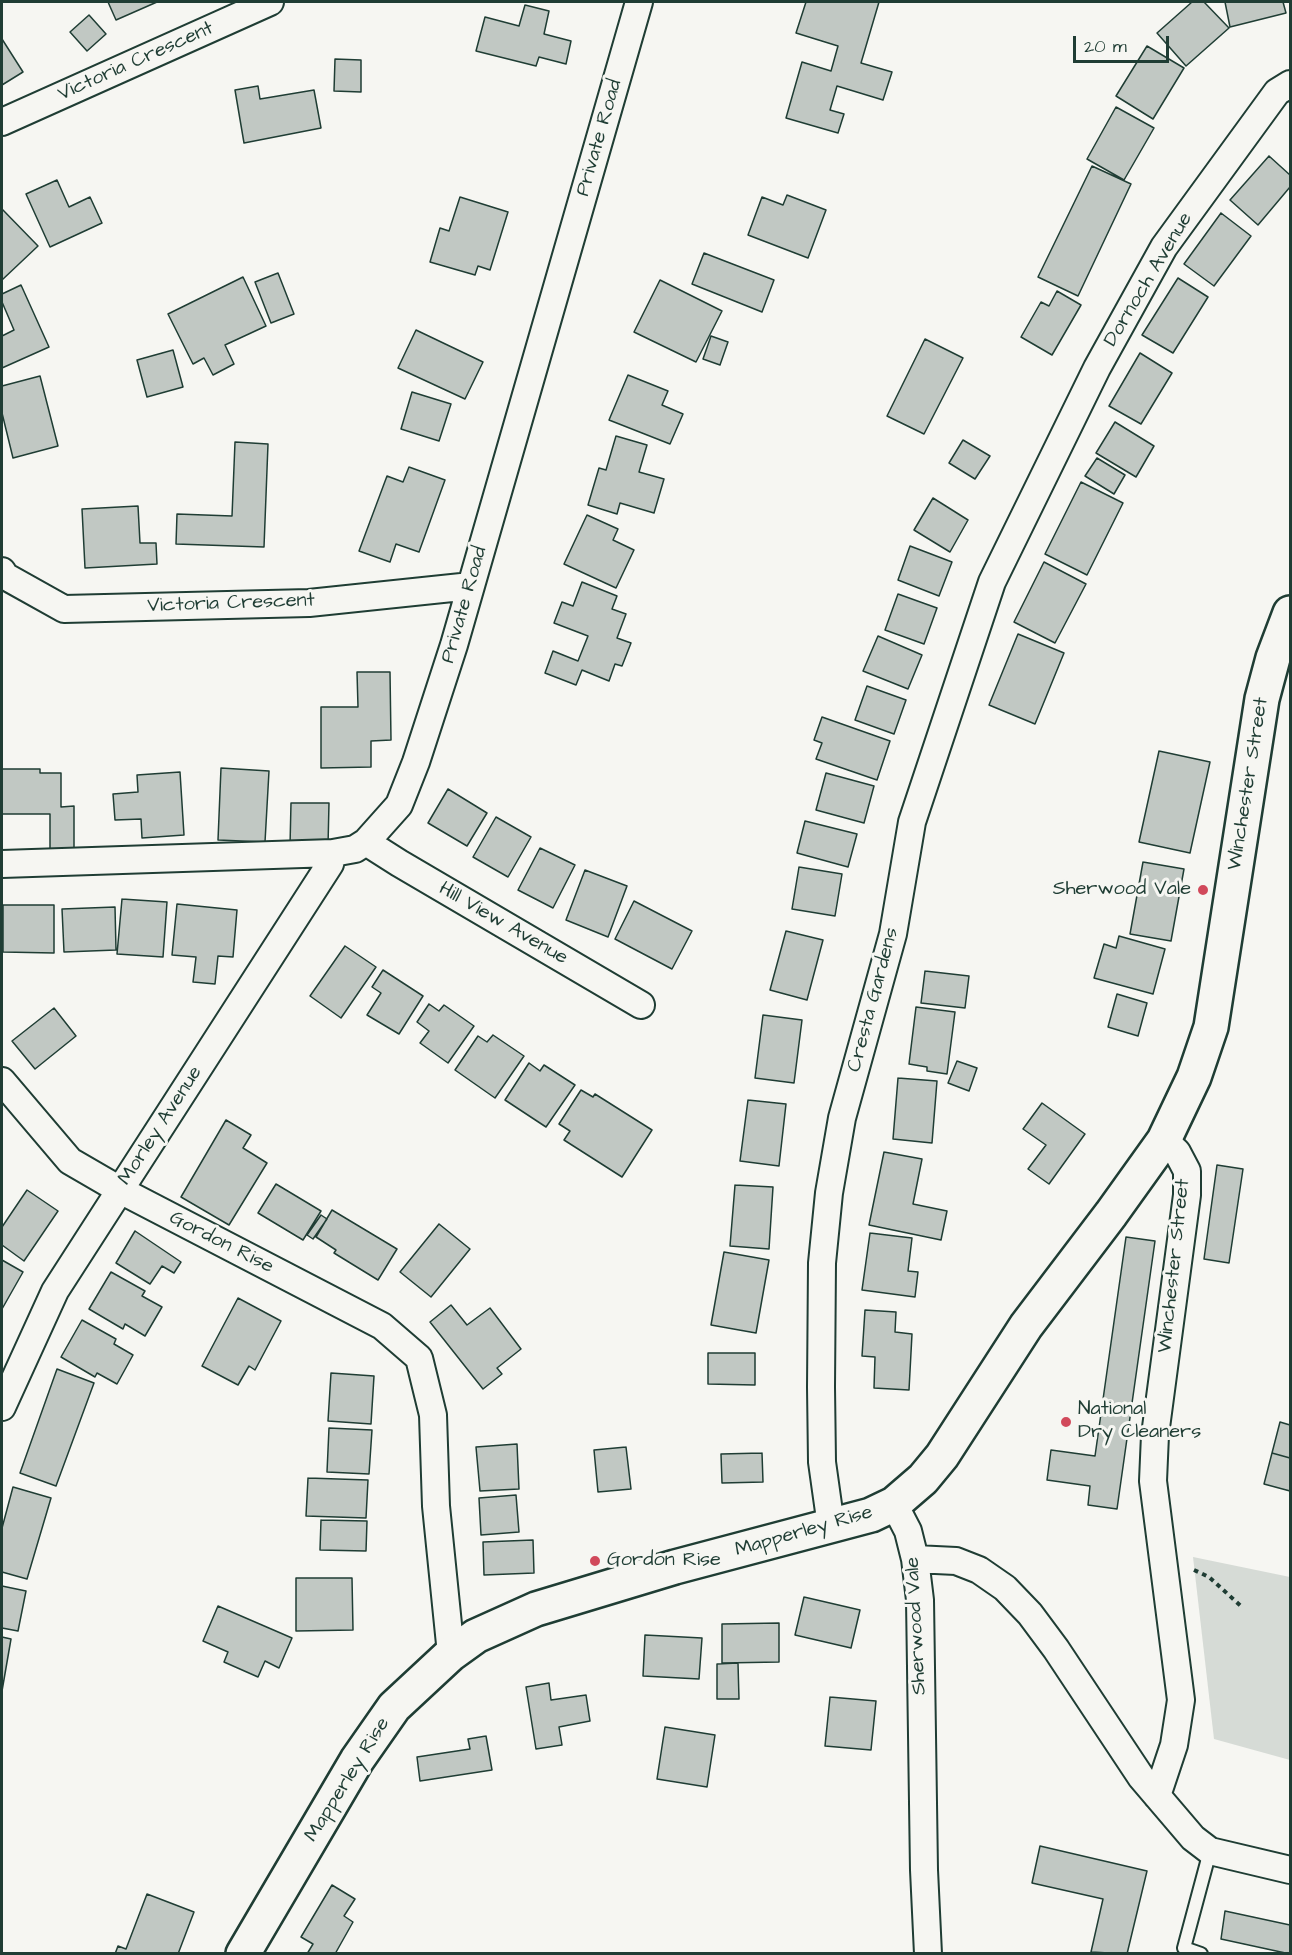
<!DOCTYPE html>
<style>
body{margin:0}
#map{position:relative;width:1292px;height:1955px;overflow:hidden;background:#f6f6f2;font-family:"Architects Daughter",sans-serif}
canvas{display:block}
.frame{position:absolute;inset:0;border:3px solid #1f3d34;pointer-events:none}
.scale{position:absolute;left:1073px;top:36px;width:96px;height:27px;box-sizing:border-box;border:3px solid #1f3d34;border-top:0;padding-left:8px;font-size:18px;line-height:21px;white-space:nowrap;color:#1f3d34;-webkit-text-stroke:4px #f6f6f2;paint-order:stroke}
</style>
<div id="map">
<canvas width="1292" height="1955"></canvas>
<div class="frame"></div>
<div class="scale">20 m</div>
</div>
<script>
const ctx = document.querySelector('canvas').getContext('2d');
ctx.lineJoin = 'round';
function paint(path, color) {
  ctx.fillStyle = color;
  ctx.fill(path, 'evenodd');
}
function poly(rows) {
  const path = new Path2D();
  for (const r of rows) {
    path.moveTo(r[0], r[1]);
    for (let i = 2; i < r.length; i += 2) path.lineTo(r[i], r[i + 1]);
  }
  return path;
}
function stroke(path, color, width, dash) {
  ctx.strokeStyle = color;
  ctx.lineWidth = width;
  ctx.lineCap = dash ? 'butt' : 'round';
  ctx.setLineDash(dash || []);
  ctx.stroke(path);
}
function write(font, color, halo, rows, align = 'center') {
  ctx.font = font + ' "Architects Daughter",sans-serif';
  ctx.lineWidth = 6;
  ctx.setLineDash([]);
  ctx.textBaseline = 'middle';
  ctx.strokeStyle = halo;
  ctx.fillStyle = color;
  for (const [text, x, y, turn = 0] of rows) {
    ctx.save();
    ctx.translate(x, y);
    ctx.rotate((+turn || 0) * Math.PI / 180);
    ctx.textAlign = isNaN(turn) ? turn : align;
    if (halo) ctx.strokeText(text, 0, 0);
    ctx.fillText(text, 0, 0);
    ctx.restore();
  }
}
const green = poly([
 [1193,1557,1290,1577,1290,1760,1214,1739]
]);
const building = poly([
 [108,2,157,2,116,20,108,2],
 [806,2,879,2,861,63,892,72,883,100,837,86,830,110,844,114,838,133,786,118,802,62,831,71,838,46,796,33,806,2],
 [1192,2,1204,2,1229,28,1186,66,1157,33,1192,2],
 [1225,2,1283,2,1286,13,1230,27,1225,2],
 [525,5,549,11,544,34,571,41,566,64,539,57,536,66,476,51,485,17,519,26,525,5],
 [89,15,106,34,87,51,70,32,89,15],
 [2,39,23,72,2,85,2,39],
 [1147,46,1184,68,1153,119,1116,96,1147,46],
 [335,59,361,60,361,92,334,91,335,59],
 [258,86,260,99,314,90,321,128,244,143,235,90,258,86],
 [1116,107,1154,128,1124,180,1087,159,1116,107],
 [1269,156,1290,175,1290,187,1258,225,1230,200,1269,156],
 [1092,166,1131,184,1078,296,1038,277,1092,166],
 [57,180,69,207,90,197,102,223,50,247,26,194,57,180],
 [787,195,826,210,808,258,748,235,762,197,783,205,787,195],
 [460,197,508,212,490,270,478,266,475,275,430,262,440,228,449,231,460,197],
 [2,209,38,246,2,280,2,209],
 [1221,213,1251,236,1214,286,1184,264,1221,213],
 [704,253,774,280,762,312,692,284,704,253],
 [278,273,294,314,271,323,255,282,278,273],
 [243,277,266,326,225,345,234,364,213,375,204,358,193,364,168,314,243,277],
 [1178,278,1208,297,1173,353,1142,335,1178,278],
 [660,280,722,311,696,362,634,332,660,280],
 [21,285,49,347,2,368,2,336,14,330,2,302,2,294,21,285],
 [1057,291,1081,305,1052,355,1021,337,1041,302,1049,306,1057,291],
 [416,330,483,362,465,399,398,368,416,330],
 [711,336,728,342,720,365,703,359,711,336],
 [925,339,963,358,924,434,887,416,925,339],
 [173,350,183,387,147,397,137,360,173,350],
 [1140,353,1172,373,1141,424,1109,406,1140,353],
 [628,375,668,391,662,405,683,414,670,444,609,420,628,375],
 [40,376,58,446,13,458,2,413,2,386,40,376],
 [412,392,451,404,439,441,401,429,412,392],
 [1115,422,1154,446,1136,477,1096,453,1115,422],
 [616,436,647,445,639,472,664,479,654,513,620,503,617,514,588,505,599,468,606,470,616,436],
 [963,440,990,456,975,479,949,463,963,440],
 [235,442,268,444,264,547,176,544,177,514,232,516,235,442],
 [1097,458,1125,475,1114,494,1085,476,1097,458],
 [409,467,445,480,419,552,396,544,390,562,359,551,387,476,403,482,409,467],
 [1081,482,1123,503,1087,575,1045,554,1081,482],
 [933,498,968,520,950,552,914,530,933,498],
 [138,506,140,543,156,543,157,564,85,568,82,509,138,506],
 [587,515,618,529,613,540,634,550,616,588,564,564,587,515],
 [910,546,952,562,939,596,898,580,910,546],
 [1044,562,1086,584,1055,643,1014,622,1044,562],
 [582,582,617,596,612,609,626,614,617,638,631,643,622,666,615,664,609,681,582,670,576,685,545,673,553,651,578,661,588,636,554,623,562,602,573,606,582,582],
 [898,594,937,608,924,644,885,630,898,594],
 [1018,634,1064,653,1035,724,989,705,1018,634],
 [878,636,922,655,908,689,863,671,878,636],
 [357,672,390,672,391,740,371,741,371,767,321,768,321,707,358,707,357,672],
 [867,686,906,700,894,734,855,720,867,686],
 [822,717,890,741,877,780,816,759,822,743,814,740,822,717],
 [1159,751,1210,762,1190,853,1139,842,1159,751],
 [221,768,269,771,265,842,218,840,221,768],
 [2,769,40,769,40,773,61,773,61,807,74,806,74,858,50,858,50,814,2,814,2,769],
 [180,772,184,835,142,838,141,819,115,820,113,794,138,792,137,775,180,772],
 [826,773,874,786,864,823,816,810,826,773],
 [448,789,487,813,467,846,428,823,448,789],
 [291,803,329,803,328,846,290,846,291,803],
 [496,817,531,837,508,877,473,857,496,817],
 [805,821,857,834,848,867,797,853,805,821],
 [540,848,575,865,553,908,518,890,540,848],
 [1143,862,1184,869,1171,941,1130,934,1143,862],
 [799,867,842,874,835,916,792,909,799,867],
 [585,870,627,886,608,937,566,920,585,870],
 [122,899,167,902,163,957,117,954,122,899],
 [634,901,692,931,672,969,615,939,634,901],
 [177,904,237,910,233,957,218,956,215,984,193,982,196,957,172,955,177,904],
 [3,905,54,905,54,953,3,952,3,905],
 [115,907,116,950,64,952,62,909,115,907],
 [786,931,823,940,807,1000,770,990,786,931],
 [1119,936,1165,949,1153,994,1094,978,1104,944,1116,948,1119,936],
 [345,946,376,967,341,1018,310,996,345,946],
 [383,970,423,996,399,1034,367,1015,381,993,372,987,383,970],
 [925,971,969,976,965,1008,921,1003,925,971],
 [1117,994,1147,1003,1138,1036,1108,1027,1117,994],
 [429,1004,439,1011,444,1005,474,1026,448,1063,420,1043,429,1031,417,1022,429,1004],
 [916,1007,955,1012,947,1074,927,1071,927,1067,909,1064,916,1007],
 [54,1008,76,1036,35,1069,12,1041,54,1008],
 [763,1015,802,1020,794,1083,755,1078,763,1015],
 [493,1035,524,1056,495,1098,455,1070,478,1036,487,1042,493,1035],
 [957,1061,977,1068,969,1091,948,1083,957,1061],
 [529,1063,540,1071,544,1065,575,1085,546,1127,505,1100,529,1063],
 [898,1078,937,1081,932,1143,893,1139,898,1078],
 [581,1090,593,1097,595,1094,652,1130,622,1177,564,1140,570,1131,559,1124,581,1090],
 [748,1100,786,1104,779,1166,740,1161,748,1100],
 [1042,1103,1085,1134,1049,1184,1028,1169,1046,1145,1023,1129,1042,1103],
 [226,1120,251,1135,243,1148,267,1163,229,1225,181,1197,226,1120],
 [884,1152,922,1159,913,1204,947,1211,941,1240,869,1225,884,1152],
 [1217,1165,1243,1169,1229,1263,1204,1259,1217,1165],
 [276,1184,321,1211,303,1240,258,1213,276,1184],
 [735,1185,773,1187,769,1249,730,1246,735,1185],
 [27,1190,58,1211,24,1261,2,1245,2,1227,27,1190],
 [332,1210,397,1249,378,1280,334,1253,336,1250,316,1237,332,1210],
 [321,1215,327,1219,313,1239,307,1235,321,1215],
 [439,1224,470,1249,431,1297,400,1272,439,1224],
 [135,1231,181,1262,174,1273,162,1266,150,1284,116,1263,135,1231],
 [870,1233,912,1238,908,1271,918,1272,915,1297,862,1290,870,1233],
 [1126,1237,1155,1241,1117,1509,1088,1505,1090,1486,1047,1480,1051,1450,1095,1456,1126,1237],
 [724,1252,769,1260,756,1333,711,1325,724,1252],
 [2,1260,23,1272,2,1309,2,1260],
 [111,1272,145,1291,142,1296,162,1307,145,1336,125,1324,123,1329,89,1309,111,1272],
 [238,1298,281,1321,255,1370,249,1366,238,1385,202,1366,238,1298],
 [451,1305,467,1325,490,1308,521,1349,497,1368,502,1374,483,1389,430,1322,451,1305],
 [865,1310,896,1312,895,1332,912,1334,909,1390,874,1388,875,1357,862,1356,865,1310],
 [82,1320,116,1339,114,1344,133,1355,117,1384,97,1373,95,1377,61,1357,82,1320],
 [708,1353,755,1353,755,1385,708,1384,708,1353],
 [57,1369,94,1383,56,1486,20,1473,57,1369],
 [331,1373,374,1376,371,1424,328,1421,331,1373],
 [1280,1422,1290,1425,1290,1458,1272,1453,1280,1422],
 [329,1428,372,1430,369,1474,327,1472,329,1428],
 [517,1444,519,1489,480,1491,476,1447,517,1444],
 [626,1447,631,1489,598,1492,594,1450,626,1447],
 [762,1453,763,1482,722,1483,721,1454,762,1453],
 [1272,1453,1290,1458,1290,1491,1264,1484,1272,1453],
 [308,1478,368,1480,366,1518,306,1516,308,1478],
 [13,1487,51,1498,27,1579,2,1572,2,1528,13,1487],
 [516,1495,519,1532,481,1535,479,1498,516,1495],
 [321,1520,367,1521,366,1551,320,1550,321,1520],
 [533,1540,534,1573,484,1575,483,1542,533,1540],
 [296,1578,352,1578,353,1630,296,1631,296,1578],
 [2,1586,26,1591,18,1631,2,1628,2,1586],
 [804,1597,860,1610,851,1648,795,1635,804,1597],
 [218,1606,292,1638,279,1668,265,1661,258,1677,224,1662,228,1652,203,1641,218,1606],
 [779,1623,779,1662,722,1663,722,1624,779,1623],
 [645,1635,702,1638,699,1679,643,1676,645,1635],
 [2,1637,11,1639,2,1691,2,1637],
 [738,1663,739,1699,717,1699,717,1664,738,1663],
 [549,1683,551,1700,586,1695,590,1721,559,1727,562,1745,536,1749,526,1687,549,1683],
 [830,1697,876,1701,871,1750,825,1746,830,1697],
 [665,1727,715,1735,707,1787,657,1779,665,1727],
 [486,1736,492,1770,420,1781,417,1757,470,1749,468,1739,486,1736],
 [1040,1846,1147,1871,1127,1954,1091,1952,1103,1899,1032,1883,1040,1846],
 [332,1885,355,1899,344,1916,353,1922,335,1954,307,1954,313,1944,301,1937,332,1885],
 [147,1894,194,1912,178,1954,115,1954,118,1946,126,1949,147,1894],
 [1225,1911,1290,1925,1290,1954,1221,1939,1225,1911]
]);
const path = poly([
 [1194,1570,1209,1577,1242,1607]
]);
const lane = poly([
 [1201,1954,1184,1948,1210,1851]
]);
const street = poly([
 [2,122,270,2],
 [2,571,5,576,64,609,309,603,471,586],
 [366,842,399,863,641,1005],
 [2,864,333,853,355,849,366,842,399,805,416,762,454,645,639,2],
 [2,1081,70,1161,120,1190,382,1326,419,1358,433,1415,436,1506,451,1654],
 [2,1407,55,1291,330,864,333,853],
 [894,1504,908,1531,915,1559,920,1600,924,1870,928,1954],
 [831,1526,822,1462,821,1387,822,1263,829,1193,842,1118,893,934,912,822,992,582,1097,368,1164,247,1277,92,1290,84],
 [915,1559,956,1561,979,1570,1005,1588,1030,1614,1056,1649,1141,1777,1193,1838,1210,1851,1290,1870],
 [1157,1796,1174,1745,1181,1700,1153,1481,1155,1435,1187,1195,1187,1171,1177,1152,1164,1140]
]);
const secondary = poly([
 [243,1954,357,1760,394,1707,451,1654,476,1636,536,1609,675,1567,871,1515,894,1504,923,1479,942,1456,1026,1326,1111,1214,1164,1140,1194,1077,1211,1027,1262,699,1273,658,1290,613]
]);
const markers = [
 [1203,890,6,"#d1495b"],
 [1066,1422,6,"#d1495b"],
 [595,1561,6,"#d1495b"]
];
const streetNames = [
 ["Victoria Crescent",136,62,-24],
 ["Private Road",600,138,-74],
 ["Dornoch Avenue",1149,280,-59],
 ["Victoria Crescent",231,604,-2],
 ["Private Road",465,605,-74],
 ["Winchester Street",1249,784,-81],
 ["Hill View Avenue",503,924,30],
 ["Cresta Gardens",874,1000,-75],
 ["Morley Avenue",161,1126,-57],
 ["Gordon Rise",221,1243,27],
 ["Winchester Street",1175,1266,-84],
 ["Mapperley Rise",804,1532,-16],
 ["Sherwood Vale",917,1626,-93],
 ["Mapperley Rise",348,1780,-58]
];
const poiNames = [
 ["Sherwood Vale",1191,890,"right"],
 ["National",1078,1410],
 ["Dry Cleaners",1078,1433],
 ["Gordon Rise",607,1561]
];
paint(green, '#d6dbd6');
paint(building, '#c1c8c3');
stroke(building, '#1f3d34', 1.5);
stroke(lane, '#1f3d34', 16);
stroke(street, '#1f3d34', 30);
stroke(secondary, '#1f3d34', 38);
stroke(path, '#1f3d34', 4, [4.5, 4.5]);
stroke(lane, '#f6f6f2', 12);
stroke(street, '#f6f6f2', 26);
stroke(secondary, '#f6f6f2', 33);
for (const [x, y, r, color] of markers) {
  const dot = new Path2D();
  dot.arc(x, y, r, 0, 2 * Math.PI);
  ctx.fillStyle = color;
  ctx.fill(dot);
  stroke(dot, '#f6f6f2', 2);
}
write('20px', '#1f3d34', '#f6f6f2', streetNames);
write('20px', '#1f3d34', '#f6f6f2', poiNames, 'left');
</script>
